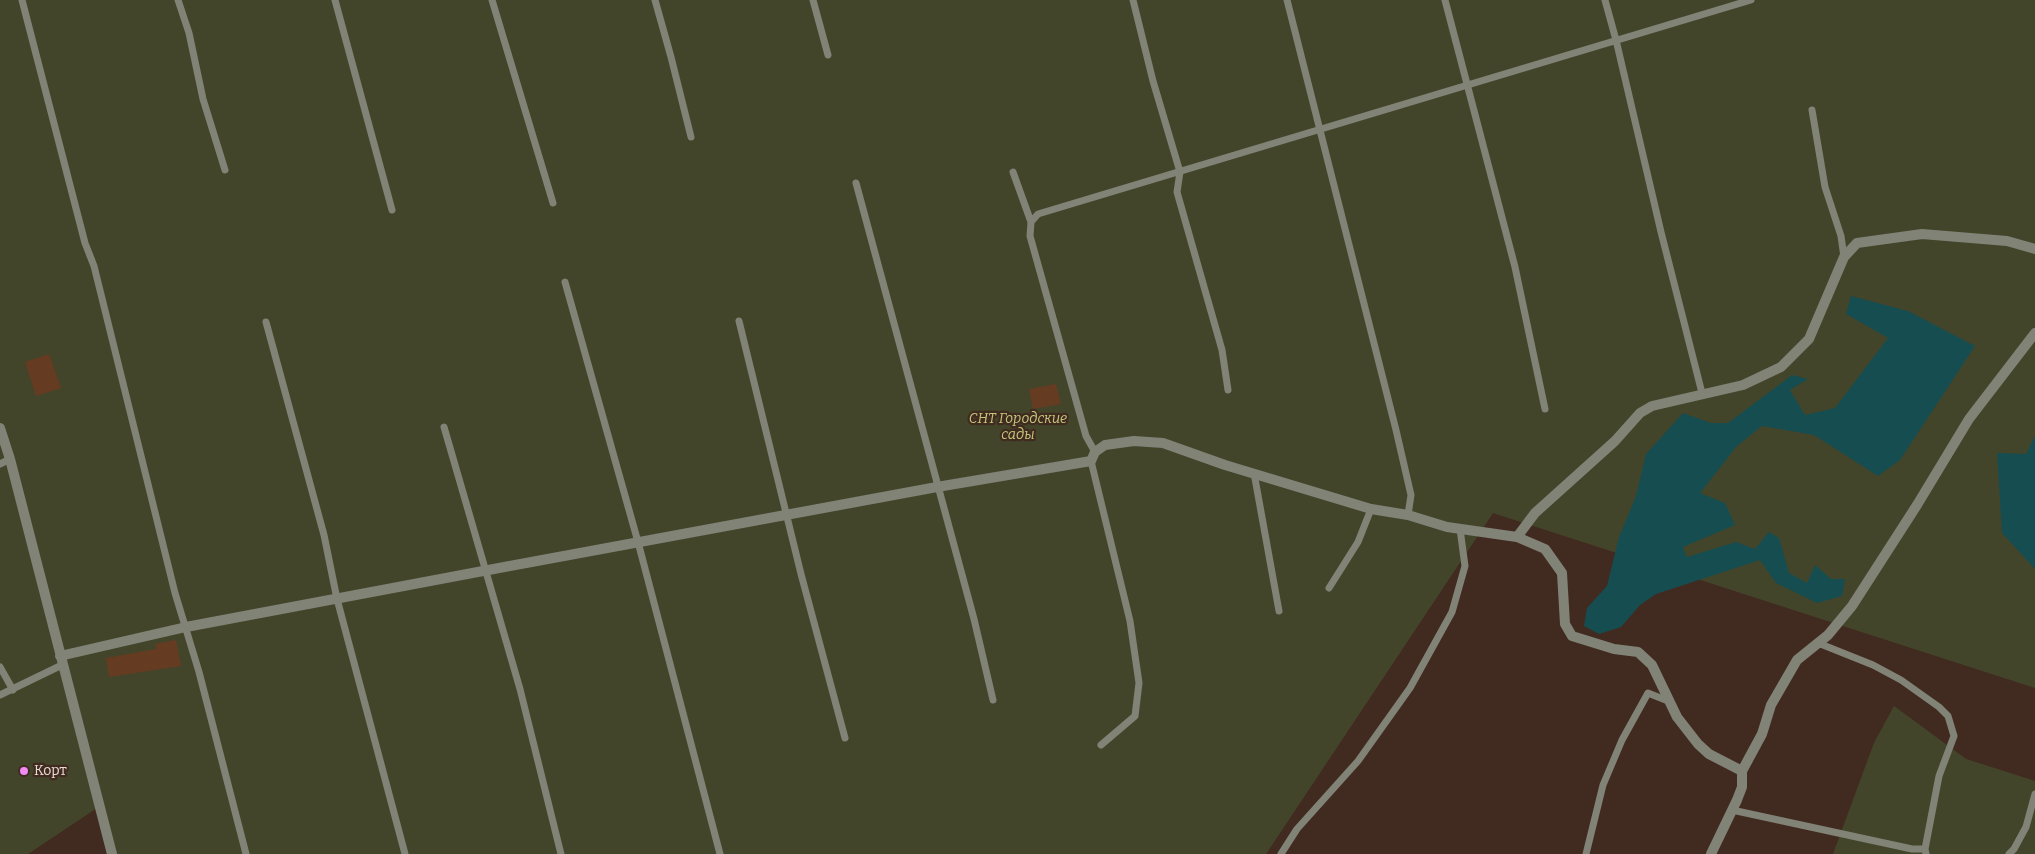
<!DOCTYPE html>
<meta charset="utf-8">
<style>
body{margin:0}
canvas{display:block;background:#412b20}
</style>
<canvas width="2035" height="854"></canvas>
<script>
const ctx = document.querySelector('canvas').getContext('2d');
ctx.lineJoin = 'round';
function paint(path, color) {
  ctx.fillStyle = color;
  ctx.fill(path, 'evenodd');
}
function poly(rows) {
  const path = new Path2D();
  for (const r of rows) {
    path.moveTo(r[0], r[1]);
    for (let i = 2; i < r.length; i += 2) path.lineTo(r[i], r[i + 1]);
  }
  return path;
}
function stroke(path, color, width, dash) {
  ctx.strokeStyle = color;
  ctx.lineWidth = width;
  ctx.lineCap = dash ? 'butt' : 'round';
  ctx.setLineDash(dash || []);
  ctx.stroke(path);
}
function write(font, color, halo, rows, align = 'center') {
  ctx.font = font + ' Bitter,serif';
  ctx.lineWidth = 4.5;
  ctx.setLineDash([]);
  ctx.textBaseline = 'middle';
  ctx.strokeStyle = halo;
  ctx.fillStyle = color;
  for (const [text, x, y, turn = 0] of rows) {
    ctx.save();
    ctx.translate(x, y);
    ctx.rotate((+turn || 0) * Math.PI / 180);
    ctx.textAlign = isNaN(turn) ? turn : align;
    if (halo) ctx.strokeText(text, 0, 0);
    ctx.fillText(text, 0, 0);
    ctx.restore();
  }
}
const green = poly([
 [0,0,2035,0,2035,688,1493,513,1266,854,112,854,100,806,28,854,0,854],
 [1894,706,1966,759,2035,781,2035,854,1833,854,1874,743]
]);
const water = poly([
 [1851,296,1908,311,1975,346,1900,460,1878,476,1814,435,1762,426,1737,446,1700,493,1725,503,1735,525,1683,547,1687,557,1736,542,1755,549,1769,532,1779,538,1789,573,1807,583,1815,565,1831,579,1845,579,1842,596,1817,603,1776,583,1760,560,1656,594,1640,605,1621,627,1599,634,1584,626,1587,608,1607,586,1619,537,1636,496,1646,454,1683,413,1711,423,1728,423,1792,375,1808,379,1790,390,1805,415,1835,408,1888,338,1846,314],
 [2035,435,2035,569,2002,533,1997,453,2026,454]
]);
const building = poly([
 [49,354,61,388,36,396,25,362],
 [1056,384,1061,404,1033,409,1029,389],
 [176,640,181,666,109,677,106,658,156,649,155,644]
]);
const service = poly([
 [22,0,85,243,94,266,175,593,199,672,246,854],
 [178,0,189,33,203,99,225,170],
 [335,0,392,210],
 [492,0,553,203],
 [655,0,671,57,691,137],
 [813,0,828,55],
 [1133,0,1153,81,1180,172,1177,192,1222,350,1228,390],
 [1287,0,1396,430,1411,495,1408,515],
 [1445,0,1515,267,1545,409],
 [1605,0,1616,40,1661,232,1702,393],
 [1812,110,1825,187,1841,236,1844,257],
 [1013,172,1031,222],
 [856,183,974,619,993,700],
 [565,282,638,542,720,854],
 [739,321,801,574,845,738],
 [266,322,324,535,337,599,405,854],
 [444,427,520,689,561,854],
 [1095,452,1086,436,1030,236,1031,222,1038,214,1751,0],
 [1091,461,1130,621,1139,683,1135,716,1101,745],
 [0,464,10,459],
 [1254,473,1279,611],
 [1329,588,1358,542,1371,509],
 [1818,643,1873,665,1901,680,1939,707,1948,716,1954,736,1939,776,1925,849,1926,854],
 [0,667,13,690],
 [0,695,62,665],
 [1732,810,1912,849,1925,849],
 [1281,854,1297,829,1358,761,1410,688,1452,612,1465,566,1460,529],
 [1586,854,1603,785,1622,740,1648,693,1668,701],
 [2009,854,2014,849,2026,827,2035,794]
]);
const minor = poly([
 [0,428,10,459,112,854],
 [1517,537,1535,513,1615,441,1640,413,1652,406,1743,385,1781,367,1809,339,1844,257,1857,243,1922,234,2007,241,2035,249],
 [60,656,186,627,499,568,937,487,1091,461,1095,452,1105,445,1134,441,1163,443,1225,465,1371,509,1408,515,1447,527,1517,537,1545,549,1562,573,1565,624,1572,636,1614,649,1638,652,1652,665,1677,717,1698,744,1709,754,1742,771,1742,787,1737,800,1711,854],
 [1742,771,1762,734,1771,705,1797,660,1828,635,1852,606,1917,505,1969,419,2035,333]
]);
const markers = [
 [24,771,5,"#f28af3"]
];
const parkNames = [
 ["СНТ Городские",1018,419],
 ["сады",1018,435]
];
const poiNames = [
 ["Корт",34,771]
];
paint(green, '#43452a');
paint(water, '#164d51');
paint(building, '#653c22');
stroke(service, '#818377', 7);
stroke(minor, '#818377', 10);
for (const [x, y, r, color] of markers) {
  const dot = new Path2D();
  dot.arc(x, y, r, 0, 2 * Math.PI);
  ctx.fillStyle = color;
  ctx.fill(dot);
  stroke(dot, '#412b20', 2);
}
write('italic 14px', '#c2c87b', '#412b20', parkNames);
write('14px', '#e9dad3', '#412b20', poiNames, 'left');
</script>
